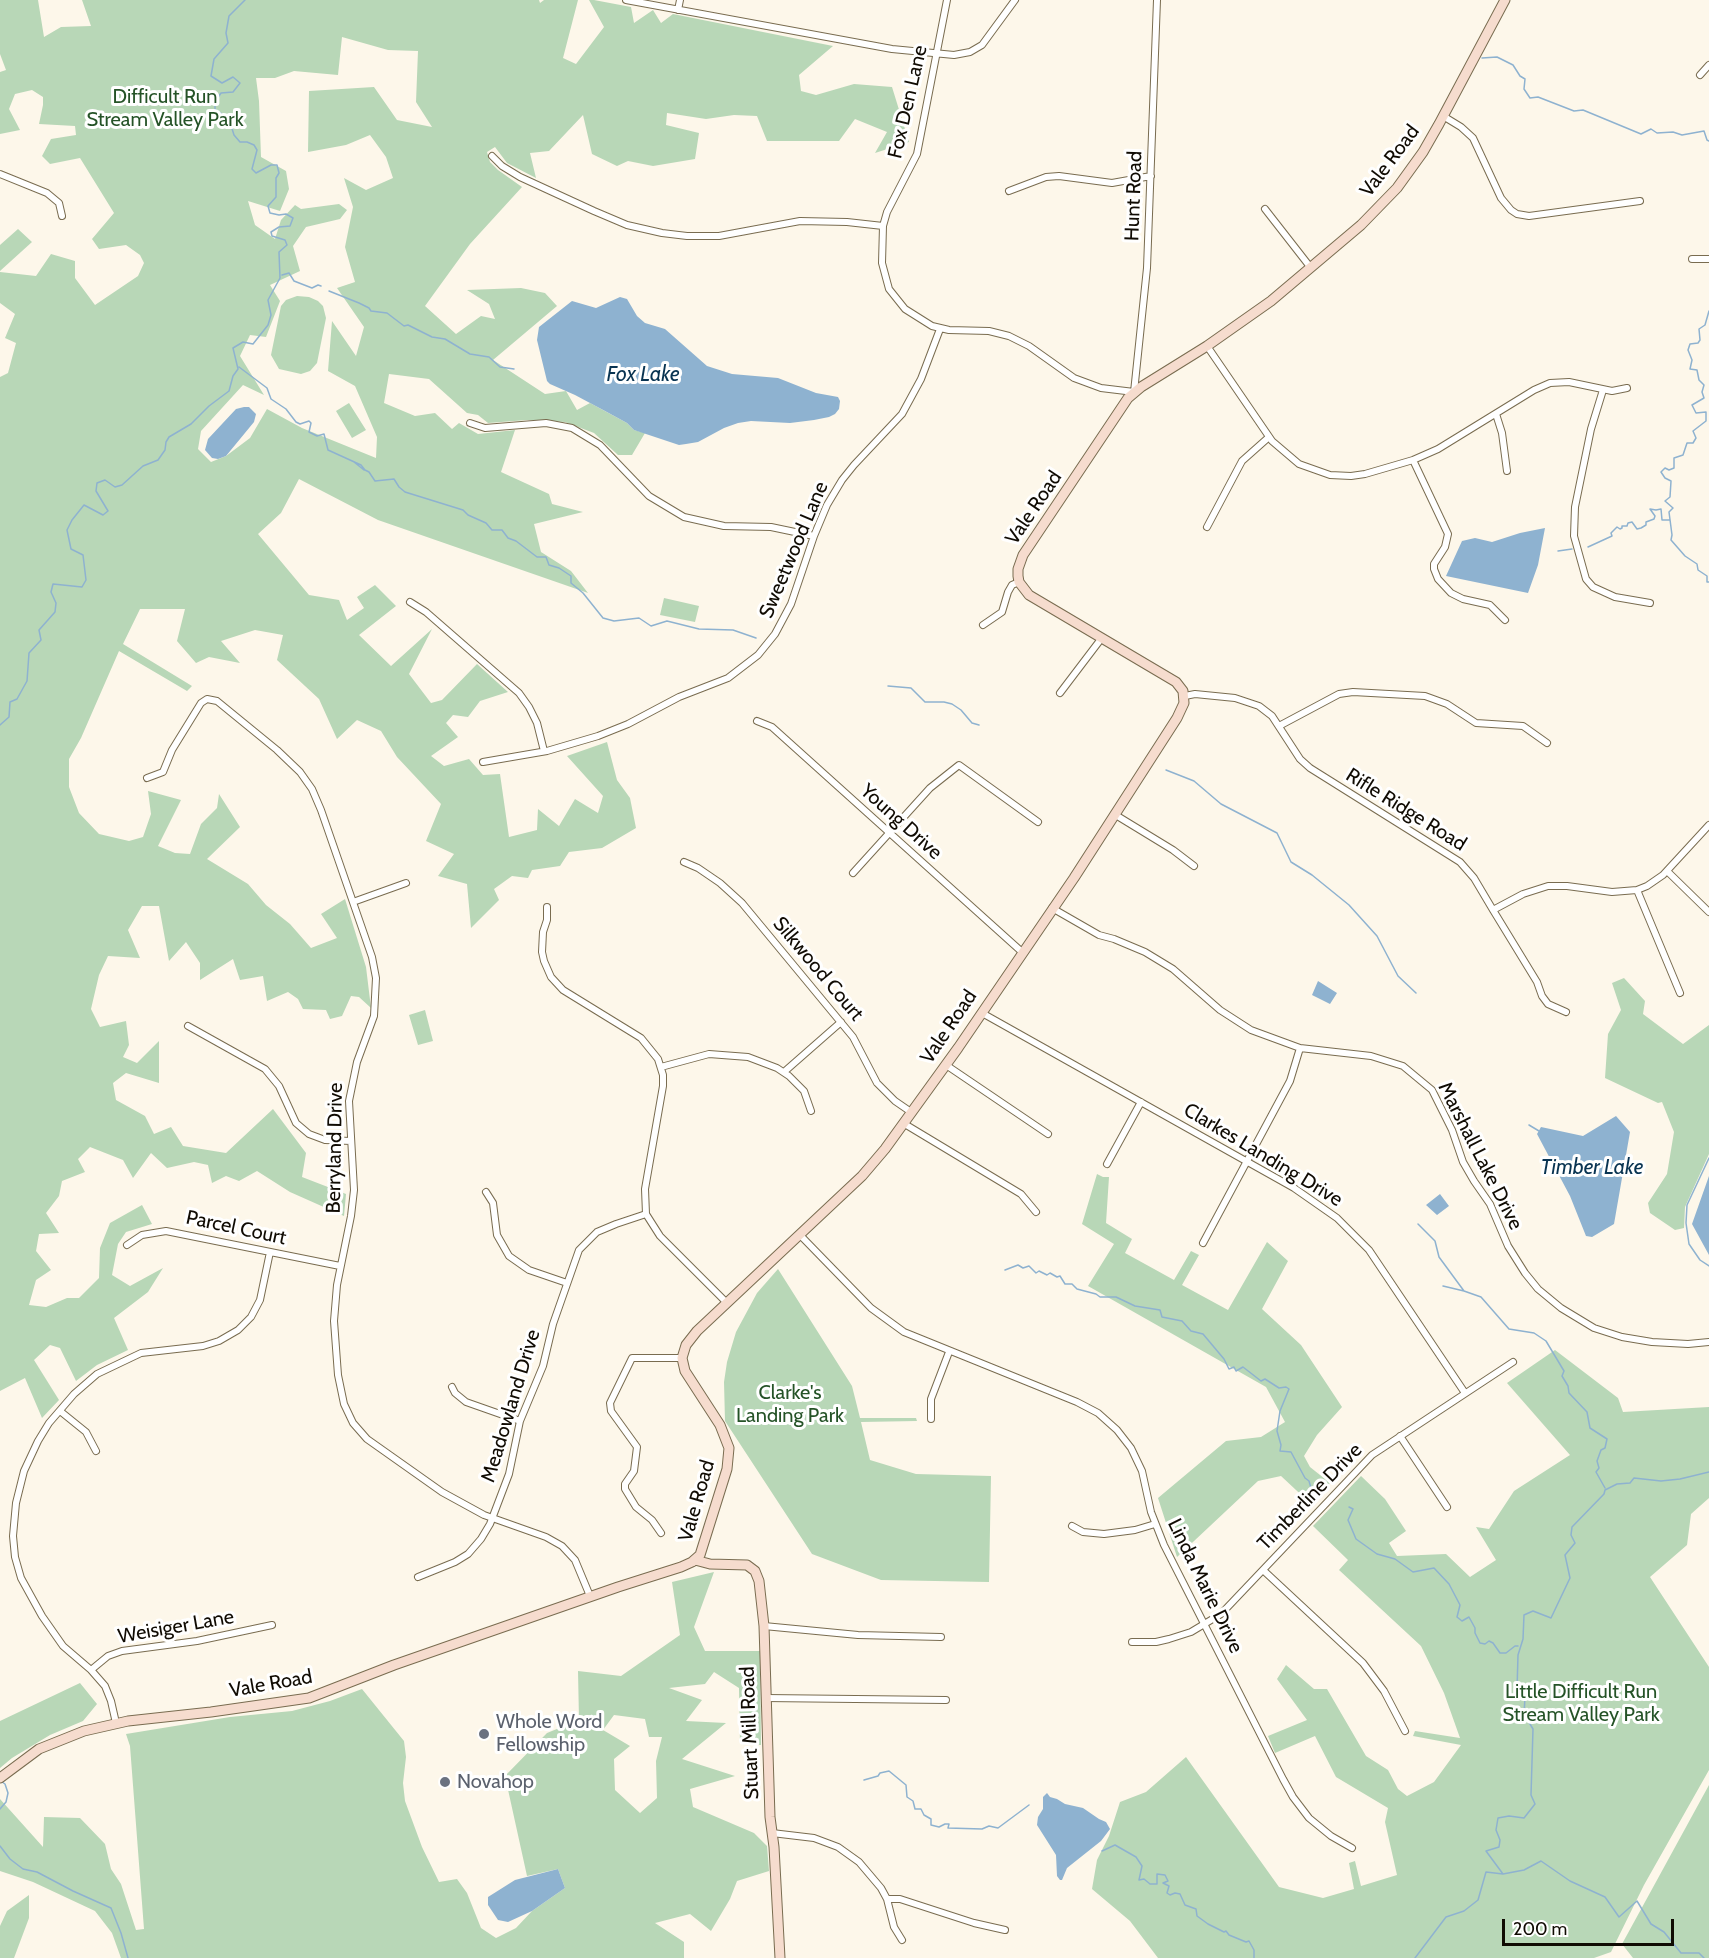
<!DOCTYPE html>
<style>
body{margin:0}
#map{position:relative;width:1709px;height:1958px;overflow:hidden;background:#fdf7ea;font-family:Cabin,sans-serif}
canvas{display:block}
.scale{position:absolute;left:1502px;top:1919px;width:172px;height:27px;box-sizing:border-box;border:3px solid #100b03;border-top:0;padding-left:8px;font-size:18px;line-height:21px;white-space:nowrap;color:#100b03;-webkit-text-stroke:4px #fff;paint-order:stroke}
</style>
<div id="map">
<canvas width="1709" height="1958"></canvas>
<div class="scale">200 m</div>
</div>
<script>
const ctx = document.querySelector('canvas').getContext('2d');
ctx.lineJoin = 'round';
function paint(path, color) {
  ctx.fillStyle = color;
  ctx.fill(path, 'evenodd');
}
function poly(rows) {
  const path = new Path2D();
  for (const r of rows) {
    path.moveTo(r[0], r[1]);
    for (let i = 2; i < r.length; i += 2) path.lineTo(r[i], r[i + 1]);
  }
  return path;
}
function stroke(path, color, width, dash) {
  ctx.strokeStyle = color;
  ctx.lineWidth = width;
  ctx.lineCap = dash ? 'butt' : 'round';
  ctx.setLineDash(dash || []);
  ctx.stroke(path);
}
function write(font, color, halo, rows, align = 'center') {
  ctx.font = font + ' Cabin,sans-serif';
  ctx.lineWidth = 6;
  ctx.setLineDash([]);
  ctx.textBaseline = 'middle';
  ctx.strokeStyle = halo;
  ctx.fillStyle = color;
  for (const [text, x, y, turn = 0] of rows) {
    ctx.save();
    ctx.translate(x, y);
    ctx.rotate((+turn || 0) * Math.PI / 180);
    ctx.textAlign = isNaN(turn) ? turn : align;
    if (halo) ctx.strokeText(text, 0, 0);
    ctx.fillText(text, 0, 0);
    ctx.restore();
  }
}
const green = poly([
 [0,0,38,0,44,37,61,27,91,26,82,0,539,0,540,3,544,0,578,0,563,58,576,64,604,27,589,0,594,0,631,7,634,23,653,10,661,23,673,14,833,46,799,75,801,91,816,95,854,84,892,87,909,142,875,153,887,132,855,119,839,141,767,141,757,116,734,115,706,119,667,113,666,125,699,133,695,159,653,166,628,161,617,166,592,154,583,115,549,151,530,153,536,178,507,163,495,147,487,152,490,162,498,170,522,187,470,244,425,306,456,334,481,316,495,319,489,304,467,290,521,288,545,293,557,306,493,360,545,394,566,391,577,410,590,403,627,423,634,430,645,433,632,455,618,455,594,433,565,422,527,420,488,423,478,415,467,413,429,379,389,374,384,403,415,416,435,413,452,429,459,423,478,434,515,430,501,472,549,494,552,504,583,512,534,524,541,552,571,571,588,593,378,520,299,479,281,513,258,534,309,595,339,600,347,620,364,608,357,597,375,585,396,606,359,635,391,666,432,629,409,674,431,703,442,700,477,664,508,692,480,701,468,717,453,715,446,723,458,737,431,756,444,766,469,759,483,775,500,774,509,837,537,830,538,809,559,826,575,799,598,813,603,796,567,756,607,742,617,780,630,798,636,828,602,848,569,852,560,866,532,870,528,878,512,876,494,889,499,900,471,928,467,884,438,876,454,854,426,841,441,804,397,757,381,731,357,720,337,739,319,699,277,660,283,635,255,630,221,641,240,663,209,657,196,663,177,641,185,609,140,609,123,644,192,686,187,691,119,651,81,738,69,759,69,787,79,813,99,834,129,841,143,837,151,814,148,791,181,800,158,846,175,853,190,854,201,824,217,808,219,794,240,827,207,859,248,884,266,905,290,924,311,948,337,938,321,914,345,899,366,967,371,1008,359,997,351,996,342,1016,330,1019,326,1010,303,1009,298,999,288,992,267,1001,263,976,240,980,233,959,200,980,200,963,186,942,169,961,159,906,142,906,128,930,140,958,108,956,99,975,91,1009,100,1027,126,1021,129,1045,123,1057,137,1063,159,1041,159,1083,126,1073,113,1083,116,1100,145,1116,154,1134,171,1127,183,1146,226,1153,273,1109,306,1153,302,1177,346,1194,344,1216,290,1192,257,1171,239,1181,226,1176,212,1183,208,1165,194,1162,167,1168,151,1153,133,1178,123,1160,90,1147,78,1159,85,1172,62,1181,59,1196,46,1213,59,1233,39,1234,36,1251,51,1270,36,1280,29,1305,46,1307,67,1298,79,1298,99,1278,100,1248,110,1223,142,1205,152,1224,126,1232,118,1244,112,1275,130,1286,163,1268,148,1292,114,1318,128,1350,97,1365,76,1381,60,1348,50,1345,34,1360,59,1400,42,1418,25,1378,0,1391,0,377,8,373,16,343,5,338,15,314,0,303,0,272,36,276,51,254,75,261,75,278,95,305,138,276,144,263,140,255,126,245,99,249,92,239,114,213,80,158,50,164,42,156,51,139,76,135,75,126,39,124,43,105,43,97,32,90,15,94,9,109,20,130,0,134,0,72,6,70,0,54],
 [342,37,388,50,418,51,416,102,432,127,397,120,374,87,309,91,308,152,346,145,370,135,386,157,393,178,366,190,344,178,353,207,345,247,355,282,337,288,364,327,356,356,332,321,328,371,355,386,377,437,376,458,302,428,267,409,250,438,226,456,211,462,198,449,201,431,243,385,264,395,240,356,250,335,266,337,280,301,270,285,300,271,293,246,306,227,340,219,347,210,339,204,301,209,295,205,281,220,275,239,255,225,248,201,280,211,289,189,286,171,261,157,259,101,256,78,275,78,294,71,338,75],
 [18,229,32,242,0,271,0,245],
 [297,296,309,297,318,301,323,306,326,318,317,363,310,371,301,374,279,369,271,355,281,306,286,300],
 [349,403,366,430,352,438,336,411],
 [664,598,699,606,695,622,660,615],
 [1624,978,1645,1001,1643,1014,1683,1044,1709,1025,1709,1154,1685,1207,1684,1228,1675,1230,1650,1213,1648,1203,1667,1174,1674,1132,1662,1102,1658,1103,1605,1078,1608,1034,1621,1010,1612,983],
 [425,1010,433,1041,418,1045,409,1015],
 [1097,1174,1103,1177,1109,1177,1106,1223,1132,1239,1125,1253,1174,1280,1191,1251,1199,1255,1182,1285,1228,1310,1267,1242,1288,1261,1262,1309,1301,1345,1342,1407,1317,1435,1304,1456,1310,1467,1330,1483,1311,1504,1281,1476,1258,1481,1177,1557,1158,1498,1226,1441,1261,1437,1285,1422,1266,1387,1088,1286,1114,1244,1082,1224],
 [778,1269,852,1386,860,1418,916,1418,917,1421,861,1422,870,1460,916,1474,991,1476,989,1582,881,1580,812,1554,725,1421,724,1382,727,1362,736,1332,757,1293],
 [1555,1350,1618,1398,1623,1412,1709,1407,1709,1498,1691,1514,1687,1545,1650,1577,1709,1667,1709,1770,1644,1885,1611,1952,1594,1958,1158,1958,1130,1921,1092,1889,1097,1860,1109,1836,1120,1802,1146,1792,1186,1757,1279,1887,1323,1898,1354,1889,1349,1863,1355,1861,1361,1886,1397,1875,1385,1822,1388,1808,1336,1777,1315,1736,1275,1753,1268,1736,1307,1720,1277,1679,1286,1665,1314,1689,1327,1689,1366,1756,1388,1770,1398,1789,1407,1796,1434,1782,1461,1745,1413,1736,1415,1731,1460,1738,1444,1693,1421,1646,1339,1570,1348,1560,1313,1526,1361,1476,1385,1499,1406,1531,1389,1543,1397,1556,1446,1554,1470,1577,1496,1560,1476,1527,1489,1529,1514,1491,1570,1455,1507,1383],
 [714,1572,694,1627,705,1651,760,1651,761,1745,740,1744,739,1688,714,1672,705,1684,669,1688,702,1700,686,1721,726,1723,682,1759,735,1776,690,1789,693,1807,754,1833,767,1846,769,1871,737,1881,730,1899,711,1931,690,1914,655,1923,684,1942,684,1958,121,1958,112,1933,95,1911,33,1882,0,1871,0,1799,43,1847,44,1817,80,1818,105,1844,111,1869,121,1884,136,1930,144,1929,130,1746,126,1734,230,1717,292,1711,330,1701,362,1689,404,1741,406,1757,403,1783,405,1801,422,1847,439,1882,457,1879,467,1893,481,1928,496,1938,516,1928,532,1911,565,1888,558,1869,527,1876,505,1776,547,1733,579,1720,578,1671,621,1676,680,1635,672,1582],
 [614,1715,645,1719,649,1737,662,1737,656,1761,657,1798,640,1813,615,1790,614,1759,630,1746,603,1730],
 [80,1683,97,1704,83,1721,50,1735,12,1758,0,1768,0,1721],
 [1709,1785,1709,1958,1633,1958,1622,1944],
 [29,1895,29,1918,14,1958,0,1958,0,1926,7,1911]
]);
const water = poly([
 [620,297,627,299,637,316,645,323,665,329,707,366,732,374,778,378,816,393,838,397,840,401,839,409,835,414,829,417,814,420,790,423,751,421,738,423,724,428,698,442,686,444,679,445,634,430,627,423,605,411,575,395,550,384,547,381,537,340,539,327,572,301,596,308],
 [244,407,249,407,256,414,254,422,226,456,218,459,212,458,205,450,208,439,236,409],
 [1545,528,1538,565,1528,593,1446,576,1462,541,1475,538,1492,542,1520,533],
 [1318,981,1337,993,1330,1004,1312,995],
 [1616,1116,1630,1132,1614,1224,1592,1237,1586,1236,1570,1196,1537,1134,1541,1127,1583,1136],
 [1709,1176,1709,1255,1692,1224],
 [1440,1194,1449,1206,1437,1215,1426,1205],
 [1047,1793,1050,1797,1057,1799,1065,1804,1083,1808,1099,1819,1106,1822,1110,1829,1101,1841,1067,1868,1062,1880,1060,1880,1057,1876,1056,1855,1037,1825,1038,1817,1043,1809,1043,1797],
 [558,1869,565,1888,532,1911,508,1922,498,1920,488,1905,488,1897,515,1880]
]);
const stream = poly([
 [1482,58,1497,57,1513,65,1520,76,1525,79,1524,89,1530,98,1538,97,1574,111,1583,110,1641,134,1651,129,1657,133,1673,132,1682,135,1704,131,1707,140,1709,141],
 [282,275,289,273,294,281,312,288,318,285,321,286],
 [329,291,359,303,369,308,371,311,387,313,404,326,408,325,432,337,445,339,470,354,489,357,500,367,514,369],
 [1709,311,1705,325,1699,329,1700,340,1698,343,1690,344,1688,350,1692,360,1690,369,1697,370,1699,380,1704,385,1702,392,1704,398,1692,405,1696,413,1706,412,1706,421,1693,431,1696,438,1693,443,1687,443,1683,455,1674,458,1674,468,1669,470,1665,468,1661,472,1665,478,1671,481,1670,497,1665,501,1673,508,1669,512,1672,535,1671,540,1685,556,1697,564,1698,570,1707,576,1707,582,1709,582],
 [239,367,267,388,271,399,286,409,296,422,300,424,309,421,311,423,309,432,317,436,324,434,328,450,361,465,365,470,369,472,375,481,394,479,399,487,405,492,463,510,468,515,486,523,492,530,502,530,508,538,516,541,537,557,546,557,549,565,559,568,571,576,571,583,583,593,603,618,614,621,639,618,651,626,667,621,699,629,733,630,756,638],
 [354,462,364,470],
 [1588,547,1612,536,1611,533,1617,527,1620,529,1622,528,1622,526,1627,526,1628,523,1632,522,1637,529,1641,528,1646,525,1646,522,1654,519,1655,516,1650,509,1656,510,1661,509,1662,520,1670,520],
 [1558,551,1572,549],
 [888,686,911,688,925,702,944,702,952,704,961,710,972,723,979,725],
 [0,725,9,717,10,702,17,699,27,681,29,653,41,640,39,630,55,612,56,603,51,592,53,584,82,587,86,580,83,555,71,549,67,530,72,520,84,505,103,515,108,511,96,491,97,483,105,480,115,487,122,485,143,466,158,460,165,450,166,442,169,437,191,424,209,406,229,391,233,376,238,369,233,348,243,342,253,344,268,325,271,315,268,300,280,278,279,252,287,245,285,240,272,236,271,232,279,227,290,226,293,218,286,214,279,215,270,213,268,206,276,197,276,178,279,173,277,165,271,165,256,173,252,169,257,150,254,145,247,142,240,142,234,135,229,119,215,109,215,102,221,93,233,92,240,83,233,77,222,83,211,76,214,59,228,43,226,33,229,16,245,0],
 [1166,770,1194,781,1221,804,1277,833,1291,862,1312,875,1349,905,1377,936,1398,976,1416,993],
 [1529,1125,1539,1131],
 [1709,1158,1687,1205,1686,1223,1689,1244,1700,1260,1709,1266],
 [1418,1224,1435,1241,1439,1257,1464,1291,1481,1297,1509,1329,1534,1333,1546,1341,1564,1371,1562,1376,1568,1386,1569,1393,1587,1412,1590,1428,1607,1439,1605,1448,1601,1450,1597,1461,1599,1468,1596,1472,1605,1488],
 [1005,1270,1018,1265,1023,1268,1029,1266,1036,1273,1039,1271,1047,1275,1050,1273,1057,1277,1060,1276,1065,1284,1072,1284,1077,1289,1096,1294,1100,1297,1116,1297,1135,1306,1160,1310,1162,1317,1182,1321,1191,1331,1203,1334,1224,1359,1229,1369,1234,1367,1236,1371,1243,1367,1261,1381,1265,1379,1279,1388,1286,1387,1289,1389,1280,1411,1277,1431,1281,1445,1280,1451,1291,1452,1305,1478,1309,1481,1311,1488,1316,1490,1316,1494],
 [1443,1286,1464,1291],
 [1349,1507,1353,1509,1348,1520,1356,1539,1377,1554,1395,1559,1413,1572,1434,1568,1449,1584,1460,1605,1457,1617,1462,1621,1469,1617,1475,1628,1475,1633,1480,1643,1485,1644,1489,1641,1493,1643,1500,1653,1506,1653,1515,1646,1518,1646],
 [864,1780,878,1776,880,1773,889,1771,906,1785,907,1797,913,1801,915,1809,921,1809,924,1815,931,1819,931,1825,939,1827,945,1824,949,1824,948,1828,982,1829,989,1826,998,1828,1029,1805],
 [0,1809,6,1802,8,1793,5,1784,2,1782],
 [0,1846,10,1859,23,1869,37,1872,73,1891,111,1908,121,1933,128,1958],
 [1102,1851,1115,1845,1136,1857,1142,1866,1139,1880,1144,1879,1150,1884,1157,1884,1157,1874,1165,1875,1168,1881,1163,1883,1169,1886,1167,1893,1170,1895,1175,1893,1180,1894,1185,1905,1196,1909,1197,1916,1208,1924,1224,1932,1226,1931,1229,1935,1246,1942,1249,1941,1254,1950,1254,1958],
 [1503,1874,1486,1851,1499,1847,1500,1840,1496,1830,1498,1818,1509,1816,1524,1818,1535,1804,1531,1795,1533,1729,1524,1714,1525,1697,1517,1690,1518,1655,1523,1639,1524,1615,1533,1611,1551,1618,1570,1578,1565,1555,1575,1543,1571,1535,1572,1527,1604,1494,1605,1490,1617,1484,1630,1483,1634,1478,1661,1481,1680,1479,1709,1472],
 [1415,1958,1446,1917,1464,1911,1478,1900,1486,1872,1503,1874,1524,1870,1541,1861,1570,1881,1605,1897,1619,1917,1637,1901,1651,1924,1664,1932,1681,1953,1699,1953,1704,1958]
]);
const minor = poly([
 [626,0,892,49,954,55,970,52,982,45,1015,0],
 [947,0,917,154,887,212,883,226,882,263,889,289,905,309,932,326,949,330,989,331,1009,336,1029,346,1074,378,1101,388,1134,392,1147,268,1157,0],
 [678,10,680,0],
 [1700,75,1709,65],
 [1443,116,1461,127,1473,138,1501,198,1511,210,1517,214,1529,216,1640,201],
 [492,156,502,166,520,177,594,211,627,225,662,233,687,236,719,236,800,221,847,222,883,226],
 [0,174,47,193,59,203,62,216],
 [1009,191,1046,177,1059,176,1112,183,1151,176],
 [1265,209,1311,268],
 [1692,259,1709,259],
 [1207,346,1272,441,1299,464,1330,475,1351,476,1365,474,1413,460,1438,449,1534,390,1550,383,1569,382,1612,391,1627,388],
 [1603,390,1591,429,1575,507,1574,536,1586,579,1593,587,1615,597,1650,603],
 [1496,414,1502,433,1507,471],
 [470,423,485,428,546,423,572,428,600,445,649,496,684,517,724,526,771,527,814,536],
 [1413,460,1448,534,1445,547,1434,564,1434,569,1438,579,1451,593,1463,599,1490,605,1505,620],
 [1207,527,1242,461,1269,437],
 [410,602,426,612,519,693,529,707,537,723,544,751],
 [983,625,1002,612,1008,592,1012,585,1019,582],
 [1060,693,1101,639],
 [1185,696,1195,694,1235,698,1259,706,1272,716,1300,759,1310,768,1460,862,1474,878,1493,910,1537,982,1542,996,1548,1004,1566,1012],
 [757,721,772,727,1022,952],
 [1279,726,1339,694,1353,692,1425,696,1447,704,1476,723,1523,726,1547,743],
 [483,762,547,751,598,736,628,724,679,697,728,678,758,655,775,634,791,604,814,536,827,505,842,480,854,465,902,414,921,379,940,329],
 [147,778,163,772,172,750,201,703,207,699,217,701,277,750,300,772,312,789,321,810,372,957,376,978,374,1016,357,1062,349,1101,354,1190,351,1216,337,1285,334,1321,338,1375,344,1404,353,1423,367,1439,442,1492,484,1515,546,1537,562,1546,575,1560,590,1596],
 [1114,814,1173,850,1194,866],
 [684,862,698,868,720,883,742,903,853,1037,877,1083,895,1101,911,1112],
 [1667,871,1709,912],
 [853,873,930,788,959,765,1038,822],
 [1637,890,1680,993],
 [353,902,406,883],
 [547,907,547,920,543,932,542,952,544,961,551,977,563,990,641,1038,658,1059,663,1075,663,1086,645,1189,646,1214,660,1236,727,1303],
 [1052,908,1099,935,1114,939,1145,952,1173,969,1220,1010,1251,1030,1300,1048,1371,1056,1403,1066,1432,1090,1452,1130,1463,1162,1474,1181,1490,1204,1508,1246,1525,1273,1538,1289,1561,1308,1594,1328,1622,1337,1652,1342,1688,1344,1709,1342],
 [1493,910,1523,894,1548,886,1567,886,1612,892,1637,890,1647,886,1663,875,1709,825],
 [982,1013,1294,1188,1337,1218,1369,1250,1465,1393],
 [188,1026,265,1069,279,1086,296,1123,309,1134,325,1140,351,1141],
 [946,1065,1048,1134],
 [661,1067,709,1054,748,1057,777,1068,789,1076,804,1091,811,1111],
 [784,1072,841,1022],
 [903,1123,1021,1194,1036,1212],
 [1107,1164,1141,1102],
 [486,1192,493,1203,497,1235,509,1256,529,1270,567,1283],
 [800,1235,871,1308,904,1332,1077,1402,1098,1413,1117,1430,1131,1448,1142,1471,1151,1512,1164,1545,1283,1779,1293,1797,1309,1818,1331,1836,1352,1848],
 [1203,1243,1290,1081,1300,1048],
 [127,1245,142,1235,166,1231,340,1266],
 [452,1387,455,1393,466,1402,520,1421],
 [60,1411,86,1432,96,1451],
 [931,1419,931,1399,949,1352],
 [1400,1436,1447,1507],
 [1072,1526,1083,1532,1104,1534,1135,1530,1155,1524],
 [661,1533,652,1520,636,1507,625,1489,625,1484,634,1471,637,1447,611,1411,610,1403,632,1358,682,1358],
 [1263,1570,1363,1663,1384,1691,1405,1731],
 [418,1577,455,1562,468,1554,481,1539,490,1524,509,1474,520,1421,543,1366,553,1324,579,1250,597,1232,616,1224,646,1214],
 [764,1626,858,1635,941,1637],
 [1132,1642,1156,1642,1169,1639,1191,1632,1221,1614,1372,1455,1513,1362],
 [91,1670,108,1656,122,1651,197,1641,272,1625],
 [765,1698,946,1700],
 [116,1723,111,1701,105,1686,91,1670,63,1646,42,1616,21,1578,15,1557,13,1536,16,1503,24,1471,38,1441,49,1423,74,1394,97,1374,141,1353,203,1346,219,1341,238,1330,251,1317,260,1300,270,1252],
 [772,1833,814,1838,838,1847,859,1862,881,1888,887,1899,894,1927,902,1940],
 [887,1899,900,1899,974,1923,1005,1930]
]);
const secondary = poly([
 [695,1560,710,1564,747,1565,755,1571,759,1581,764,1626,770,1817,774,1847,780,1958],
 [0,1778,39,1749,84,1731,128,1721,211,1712,309,1698,394,1665,618,1587,681,1567,692,1562,700,1555,727,1469,729,1448,720,1425,685,1371,682,1358,686,1345,697,1331,862,1176,885,1149,958,1048,1074,878,1177,718,1184,703,1183,691,1176,682,1029,595,1019,582,1018,576,1018,569,1023,555,1128,398,1141,387,1207,346,1271,301,1361,225,1397,188,1423,152,1439,124,1505,0]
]);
const markers = [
 [484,1734,6,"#6b7280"],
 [445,1782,6,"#6b7280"]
];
const parkNames = [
 ["Difficult Run",165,97],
 ["Stream Valley Park",165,120],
 ["Clarke's",790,1393],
 ["Landing Park",790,1416],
 ["Little Difficult Run",1581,1692],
 ["Stream Valley Park",1581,1715]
];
const streetNames = [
 ["Fox Den Lane",908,102,-77],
 ["Vale Road",1390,161,-53],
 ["Hunt Road",1134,196,-88],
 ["Vale Road",1034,508,-56],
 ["Sweetwood Lane",794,550,-67],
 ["Rifle Ridge Road",1406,810,32],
 ["Young Drive",901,822,42],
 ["Silkwood Court",818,969,50],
 ["Vale Road",949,1027,-56],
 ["Berryland Drive",335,1148,-89],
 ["Clarkes Landing Drive",1263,1155,31],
 ["Marshall Lake Drive",1480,1156,63],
 ["Parcel Court",236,1228,12],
 ["Meadowland Drive",511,1406,-73],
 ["Timberline Drive",1310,1497,-46],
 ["Vale Road",697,1501,-74],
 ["Linda Marie Drive",1205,1586,64],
 ["Weisiger Lane",176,1627,-10],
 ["Vale Road",271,1684,-10],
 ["Stuart Mill Road",750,1733,-92]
];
const worshipNames = [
 ["Whole Word",496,1722],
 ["Fellowship",496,1745],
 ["Novahop",457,1782]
];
const waterNames = [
 ["Fox Lake",643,375],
 ["Timber Lake",1592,1168]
];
paint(green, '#b8d7b7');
paint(water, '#8eb2d0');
stroke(stream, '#8eb2d0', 1.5);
stroke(minor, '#796c50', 8);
stroke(secondary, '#796c50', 11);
stroke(minor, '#fff', 6);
stroke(secondary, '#f6dcce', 9);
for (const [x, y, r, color] of markers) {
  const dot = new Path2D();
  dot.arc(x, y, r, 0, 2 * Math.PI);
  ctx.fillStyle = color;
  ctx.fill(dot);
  stroke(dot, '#fff', 2);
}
write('20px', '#255327', '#fff', parkNames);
write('20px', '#100b03', '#fff', streetNames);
write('20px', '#5b616d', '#fff', worshipNames, 'left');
write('italic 21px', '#093452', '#fff', waterNames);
</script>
